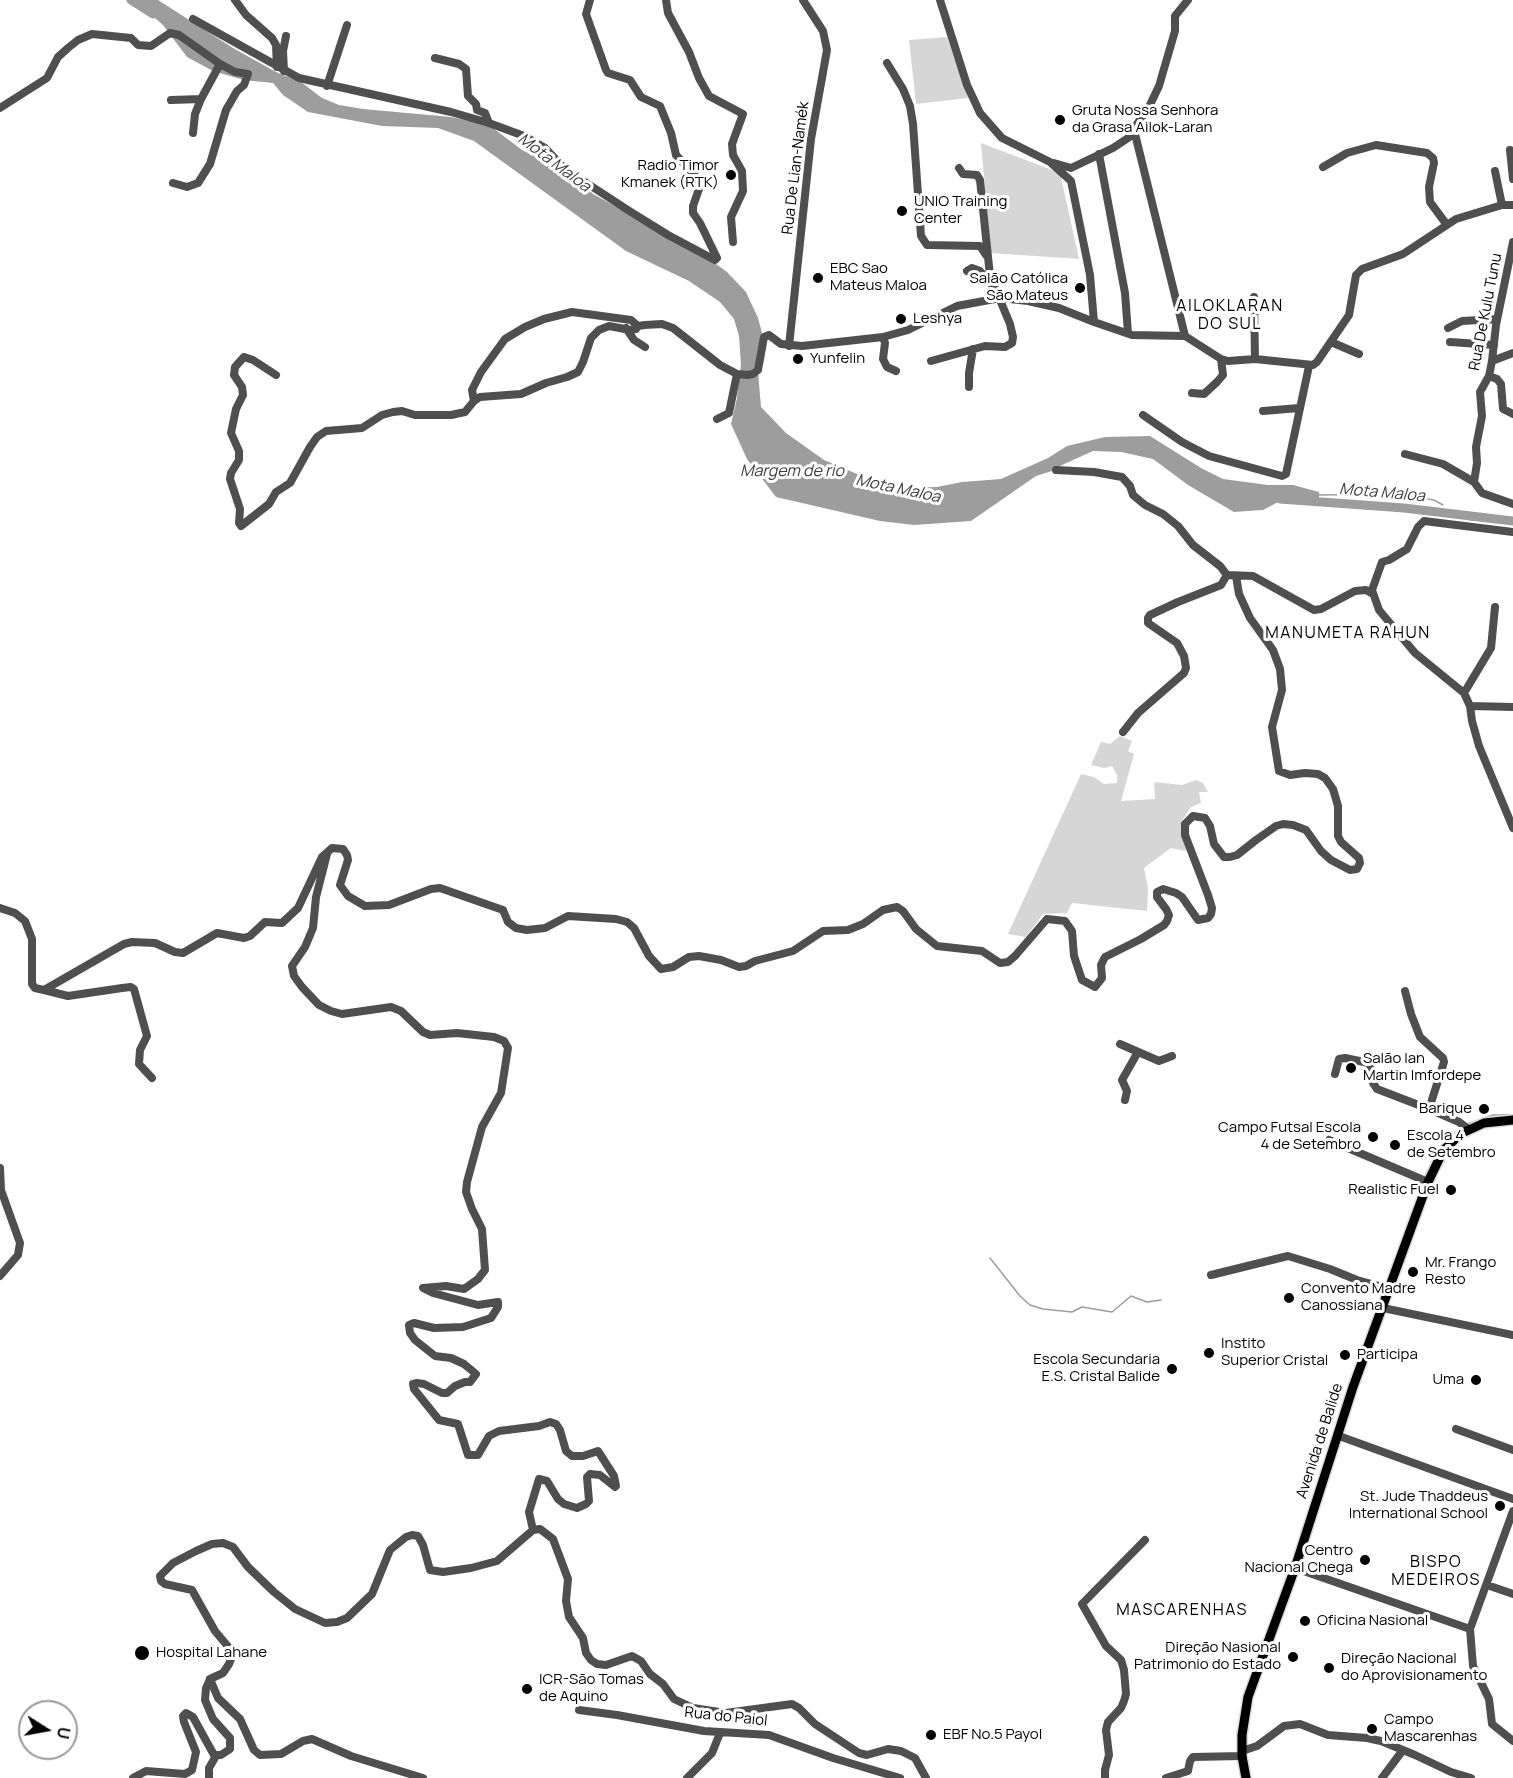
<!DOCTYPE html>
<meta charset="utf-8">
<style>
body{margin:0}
#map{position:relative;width:1513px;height:1778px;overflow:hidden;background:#fff;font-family:Manrope,sans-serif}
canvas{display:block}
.north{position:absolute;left:18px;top:1700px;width:60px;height:60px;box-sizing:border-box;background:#fff;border:2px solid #999;border-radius:50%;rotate:101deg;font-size:16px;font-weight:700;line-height:24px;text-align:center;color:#000}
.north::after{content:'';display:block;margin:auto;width:21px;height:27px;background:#000;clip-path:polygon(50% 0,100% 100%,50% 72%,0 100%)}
</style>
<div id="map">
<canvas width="1513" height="1778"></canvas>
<div class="north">U</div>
</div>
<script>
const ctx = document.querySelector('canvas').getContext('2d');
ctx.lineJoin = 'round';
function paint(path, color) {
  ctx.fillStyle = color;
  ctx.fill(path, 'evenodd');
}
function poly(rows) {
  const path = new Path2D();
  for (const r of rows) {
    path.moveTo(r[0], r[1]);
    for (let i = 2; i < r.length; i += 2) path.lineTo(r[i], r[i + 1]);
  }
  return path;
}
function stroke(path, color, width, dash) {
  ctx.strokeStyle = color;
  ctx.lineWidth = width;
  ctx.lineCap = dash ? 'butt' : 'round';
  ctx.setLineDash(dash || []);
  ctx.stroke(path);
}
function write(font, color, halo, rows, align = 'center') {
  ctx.font = font + ' Manrope,sans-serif';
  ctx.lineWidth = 6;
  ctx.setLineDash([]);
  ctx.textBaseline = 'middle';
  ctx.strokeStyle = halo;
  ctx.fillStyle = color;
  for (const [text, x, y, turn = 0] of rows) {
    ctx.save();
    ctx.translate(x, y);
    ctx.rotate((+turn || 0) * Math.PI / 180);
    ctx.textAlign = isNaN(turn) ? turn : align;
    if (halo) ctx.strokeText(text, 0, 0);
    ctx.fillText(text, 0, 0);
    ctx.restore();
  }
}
const green = poly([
 [947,37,968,98,916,104,909,40],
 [981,143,1060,173,1079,259,991,253],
 [1120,736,1132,741,1128,751,1134,754,1121,801,1155,799,1154,782,1182,785,1196,780,1203,783,1208,792,1199,792,1201,803,1191,807,1182,821,1186,851,1171,848,1144,868,1148,888,1147,911,1072,903,1067,913,1043,914,1026,937,1008,934,1081,774,1094,777,1104,784,1117,783,1117,775,1112,766,1104,768,1091,765,1101,742,1110,744]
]);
const water = poly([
 [134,0,158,0,233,48,276,72,301,82,322,98,339,105,363,109,451,117,489,125,522,150,572,175,593,194,701,253,727,272,746,292,758,318,762,333,757,360,761,407,786,433,824,460,890,488,937,487,962,482,1001,479,1048,458,1067,446,1105,437,1150,436,1201,468,1223,479,1268,485,1293,485,1319,492,1319,498,1282,500,1263,510,1234,512,1188,485,1153,459,1121,452,1093,451,1062,465,1052,471,1036,476,971,521,914,525,880,521,776,497,747,459,731,424,737,398,741,365,739,336,734,319,720,302,689,281,626,251,474,141,438,128,382,126,308,112,283,95,273,83,244,80,213,71,187,57,163,25]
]);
const stream = poly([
 [1318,495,1397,494,1434,500,1443,505],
 [1470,520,1477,520],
 [1467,1124,1493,1115,1513,1115],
 [1425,1176,1439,1148,1461,1128],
 [990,1258,1020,1296,1030,1305,1043,1309,1072,1312,1082,1307,1112,1312,1131,1296,1147,1302,1161,1300]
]);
const river = poly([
 [131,0,153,14],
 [1280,499,1404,508,1513,521]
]);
const minor = poly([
 [235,0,246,15,272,38,276,45,277,67],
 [666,0,668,13,689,52,699,78,709,96,743,114,732,144,733,155,742,171,743,191,731,217,733,242],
 [940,0,967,85,980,113,1002,138,1050,162,1071,181,1090,275,1094,322],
 [193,19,299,78,451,112,489,123,524,136,545,148,565,169,631,212,668,235,715,260,717,258,700,223,693,213,693,206,699,189,698,179,676,155,671,133,660,106,641,97,630,80,608,73,606,70,586,14,590,0],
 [435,58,459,64,466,69,468,96,476,104,477,110,485,113,489,123],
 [887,63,903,89,910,106,913,124,921,236,927,245,980,246,986,255],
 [284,71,283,51,286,36],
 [327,86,347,25],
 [171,100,201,99],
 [0,108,47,78,58,57,68,48,78,40,92,34,131,38,138,45,151,46,170,33,179,35,220,64,235,72,248,74,244,85,237,91,226,110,210,164,198,183,187,187,173,183],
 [1134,130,1185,336],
 [193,133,195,114,201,99,220,64],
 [1510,150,1513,179],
 [1099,154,1125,293,1128,333],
 [1054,163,1071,168,1113,148,1131,136,1137,124,1149,107,1159,86,1175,31,1175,16,1188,0],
 [1323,167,1347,153,1376,145,1427,153,1433,158,1434,163,1429,187,1430,202,1447,225],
 [1495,171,1502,205],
 [1513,242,1496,325,1492,361,1489,376,1480,392,1482,416,1476,447,1477,463,1474,482,1482,493,1513,504],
 [967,271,972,268,980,271,992,285],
 [1254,297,1255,359],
 [626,328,634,340,645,347],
 [1448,328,1462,321,1497,319],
 [1185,336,1221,359,1228,361,1255,359,1313,365,1317,362,1349,315,1356,275,1362,269,1403,254,1456,219,1502,205,1513,205],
 [883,337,885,343,883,359,887,367,896,371],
 [1331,342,1359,354],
 [1450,342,1494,345],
 [789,346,811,139,827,50,823,31,803,0],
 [931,361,985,346,1005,347,1012,343,1013,337,1010,324,990,276,980,180,977,175,963,174,959,168],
 [1492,361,1513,353],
 [276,375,253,360,244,357,235,367,234,375,242,387,243,395,236,409,231,433,239,451,239,460,231,473,230,479,240,509,239,523,241,526,269,504,276,492,290,483,310,447,317,437,326,431,362,428,382,415,393,412,402,411,415,415,451,415,465,412,474,401,480,397,521,394,546,383,567,377,578,372,583,362,591,338,599,330,609,326,630,330,636,329,638,326,645,325,662,324,673,328,720,365,737,374,747,375,753,374,758,370,764,337,769,335,781,344,802,346,883,337,908,330,957,306,1000,298,1028,301,1059,308,1094,322,1132,335,1185,336],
 [1489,376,1497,379,1501,384,1503,409,1513,414],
 [969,387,969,373,973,349],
 [1192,393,1204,394,1217,382,1223,375,1221,359],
 [474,401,472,390,481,372,505,339,525,327,544,319,572,312,631,320,638,326],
 [1263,411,1299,408],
 [1143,415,1182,442,1209,456,1282,476,1286,474,1309,366],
 [717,419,729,413,737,374],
 [1405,454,1443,464,1474,482],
 [1056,470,1094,472,1122,477,1130,486,1133,495,1145,505,1163,514,1178,526,1193,545,1220,566,1227,575,1253,576,1314,610,1321,609,1355,591,1366,590,1373,594],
 [1513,532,1424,521,1418,527,1407,549,1389,560,1382,562,1372,590,1379,610,1415,653,1464,693,1470,706,1472,721,1479,746,1513,828],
 [1464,693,1491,648,1495,607],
 [1470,706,1513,707],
 [1123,732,1138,713,1184,673,1186,668,1184,656,1177,643,1148,623,1148,618,1150,615,1178,602,1221,585,1227,575],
 [327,854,316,897,313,928,305,947,292,966,294,976,302,987,319,1005,331,1011,342,1014,391,1007,401,1011,423,1032,430,1035,457,1033,494,1037,504,1041,508,1048,501,1093,482,1127,467,1182,466,1192,472,1209,482,1229,485,1270,478,1279,464,1289,446,1286,423,1288,433,1293,478,1305,498,1302,498,1307,491,1318,463,1327,434,1328,414,1323,409,1325,410,1333,415,1340,435,1356,451,1358,464,1364,476,1374,470,1382,465,1382,455,1386,447,1393,442,1393,424,1384,417,1383,413,1384,414,1389,439,1420,458,1424,468,1455,478,1455,489,1436,499,1431,539,1426,550,1422,556,1424,560,1430,566,1451,572,1456,583,1456,598,1451,614,1476,616,1486,615,1487,600,1475,590,1474,587,1477,589,1501,586,1504,577,1508,564,1504,558,1499,547,1481,539,1479,529,1512,533,1530],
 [0,908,15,913,25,921,32,939,32,984,35,988,44,990,124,944,132,942,155,943,175,952,183,953,217,933,244,938,250,936,265,922,282,923,298,908,322,857,332,848,343,849,347,855,348,860,340,885,348,896,365,906,389,905,431,889,440,888,503,910,508,922,516,928,527,930,545,928,568,916,616,919,627,922,634,928,649,956,661,969,673,967,689,957,699,956,721,960,739,967,746,966,755,961,793,951,823,931,848,930,863,924,883,910,897,907,903,911,916,929,937,946,982,951,1000,963,1008,962,1015,956,1047,919,1065,921,1072,931,1074,956,1082,980,1095,987,1102,978,1101,965,1105,957,1141,939,1164,925,1167,921,1169,915,1166,909,1157,897,1157,892,1163,889,1176,893,1182,897,1198,920,1208,918,1211,914,1212,908,1208,895,1185,835,1185,824,1193,816,1205,818,1210,826,1214,844,1224,857,1230,857,1237,855,1256,840,1276,826,1283,824,1293,825,1306,830,1321,851,1331,860,1350,870,1357,869,1360,863,1359,858,1341,842,1338,836,1338,806,1333,789,1325,778,1318,774,1305,773,1290,775,1279,771,1272,727,1282,690,1280,669,1273,650,1250,618,1239,594,1236,576],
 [44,990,68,996,122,988,131,987,134,989,147,1036,140,1050,139,1064,152,1078],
 [1405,991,1411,1014,1420,1037,1443,1058,1444,1062,1429,1109],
 [1120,1044,1159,1061,1172,1056],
 [1335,1074,1339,1059,1345,1058,1369,1063,1373,1083,1377,1089,1429,1109,1459,1122,1468,1129],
 [1125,1100,1127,1091,1122,1080,1138,1052],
 [1329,1140,1428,1182],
 [0,1168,1,1190,20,1243,18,1255,0,1276],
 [1211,1275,1288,1256,1330,1269,1357,1280,1390,1289],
 [1383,1308,1513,1335],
 [1456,1429,1513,1450],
 [1339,1436,1513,1499],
 [1295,1568,1470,1629,1473,1666,1489,1699,1492,1724,1513,1741],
 [1487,1585,1513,1594],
 [1470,1629,1513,1511],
 [210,1679,223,1673,229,1664,232,1656,231,1650,215,1631,192,1590,165,1584,161,1581,160,1576,173,1563,196,1551,212,1544,223,1543,233,1547,248,1567,274,1592,295,1609,325,1623,337,1622,347,1618,372,1594,390,1550,406,1537,412,1535,418,1536,423,1545,430,1570,443,1572,471,1568,497,1561,533,1530,540,1529,553,1539,568,1579,566,1601,569,1617,583,1638,586,1653,591,1660,597,1664,606,1665,632,1656,641,1661,650,1674,663,1684,674,1699,693,1708,726,1713,792,1704,799,1708,815,1724,859,1753,867,1755,888,1749,901,1751,915,1758,926,1778],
 [210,1679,218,1698,240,1719,254,1750,260,1755,281,1754,303,1741,312,1739,351,1756,423,1778],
 [579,1710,617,1715,704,1731,769,1735,833,1758,900,1778],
 [1242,1751,1257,1746,1284,1726,1300,1724,1328,1735,1367,1738,1381,1741,1415,1755,1451,1772,1471,1778],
 [133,1778,146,1771,185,1774,192,1770,196,1752,184,1722,183,1716,186,1713,193,1717,214,1755,221,1755,230,1749,230,1738,213,1719,205,1700,206,1688,210,1679],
 [209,1778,209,1768,216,1756],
 [687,1778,712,1753,720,1733],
 [1105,1778,1105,1770,1109,1755,1106,1730,1108,1722,1121,1708,1124,1701,1126,1694,1124,1670,1121,1660,1106,1646,1082,1604,1145,1540],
 [1166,1778,1188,1771,1190,1761,1193,1757,1242,1756],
 [1382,1778,1403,1750]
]);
const major = poly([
 [1246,1778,1242,1756,1242,1735,1248,1697,1295,1568,1353,1387,1428,1182,1443,1151,1460,1134,1484,1123,1513,1120]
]);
const markers = [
 [1060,120,6,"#000"],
 [731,175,6,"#000"],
 [902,211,6,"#000"],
 [818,278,6,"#000"],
 [1080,288,6,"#000"],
 [901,319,6,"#000"],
 [798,359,6,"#000"],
 [1351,1068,6,"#000"],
 [1484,1109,6,"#000"],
 [1373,1137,6,"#000"],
 [1395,1145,6,"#000"],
 [1451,1190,6,"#000"],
 [1413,1272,6,"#000"],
 [1289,1298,6,"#000"],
 [1209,1353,6,"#000"],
 [1345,1355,6,"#000"],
 [1172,1369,6,"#000"],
 [1476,1380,6,"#000"],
 [1500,1506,6,"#000"],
 [1365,1560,6,"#000"],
 [1305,1621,6,"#000"],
 [142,1653,8,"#000"],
 [1293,1657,6,"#000"],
 [1329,1668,6,"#000"],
 [527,1689,6,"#000"],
 [1372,1729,6,"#000"],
 [931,1735,6,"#000"]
];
const poiNames = [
 ["Gruta Nossa Senhora",1072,111],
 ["da Grasa Ailok-Laran",1072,128],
 ["Radio Timor",719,166,"right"],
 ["Kmanek (RTK)",719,183,"right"],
 ["UNIO Training",914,202],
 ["Center",914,219],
 ["EBC Sao",830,269],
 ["Mateus Maloa",830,286],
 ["Salão Católica",1068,279,"right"],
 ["São Mateus",1068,296,"right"],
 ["Leshya",913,319],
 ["Yunfelin",810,359],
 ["Salão Ian",1363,1059],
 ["Martin Imfordepe",1363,1076],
 ["Barique",1472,1109,"right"],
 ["Campo Futsal Escola",1361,1128,"right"],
 ["4 de Setembro",1361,1145,"right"],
 ["Escola 4",1407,1136],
 ["de Setembro",1407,1153],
 ["Realistic Fuel",1439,1190,"right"],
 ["Mr. Frango",1425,1263],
 ["Resto",1425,1280],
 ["Convento Madre",1301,1289],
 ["Canossiana",1301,1306],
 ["Instito",1221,1344],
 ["Superior Cristal",1221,1361],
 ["Participa",1357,1355],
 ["Escola Secundaria",1160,1360,"right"],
 ["E.S. Cristal Balide",1160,1377,"right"],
 ["Uma",1464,1380,"right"],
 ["St. Jude Thaddeus",1488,1497,"right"],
 ["International School",1488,1514,"right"],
 ["Centro",1353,1551,"right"],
 ["Nacional Chega",1353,1568,"right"],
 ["Oficina Nasional",1317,1621],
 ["Direção Nasional",1281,1648,"right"],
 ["Patrimonio do Estado",1281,1665,"right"],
 ["Hospital Lahane",156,1653],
 ["Direção Nacional",1341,1659],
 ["do Aprovisionamento",1341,1676],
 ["ICR-São Tomas",539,1680],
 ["de Aquino",539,1697],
 ["Campo",1384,1720],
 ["Mascarenhas",1384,1737],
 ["EBF No.5 Payol",943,1735]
];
const streetNames = [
 ["Rua De Lian-Namék",796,168,-83],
 ["Rua De Kulu Tunu",1486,312,-79],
 ["Avenida de Balide",1320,1441,-72],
 ["Rua do Paiol",726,1717,6]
];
const waterNames = [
 ["Mota Maloa",554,163,37],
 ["Margem de rio",792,472],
 ["Mota Maloa",898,489,12],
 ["Mota Maloa",1382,493,5]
];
const neighbourhoodNames = [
 ["AILOKLARAN",1230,307],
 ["DO SUL",1230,325],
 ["MANUMETA RAHUN",1348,634],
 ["BISPO",1436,1563],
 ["MEDEIROS",1436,1581],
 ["MASCARENHAS",1182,1611]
];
paint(green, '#d6d6d6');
paint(water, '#9d9d9d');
stroke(stream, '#9d9d9d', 1.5);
stroke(river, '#9d9d9d', 9);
stroke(major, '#dbdbdb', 12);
stroke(minor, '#4f4f4f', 8);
stroke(major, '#000', 9);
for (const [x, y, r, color] of markers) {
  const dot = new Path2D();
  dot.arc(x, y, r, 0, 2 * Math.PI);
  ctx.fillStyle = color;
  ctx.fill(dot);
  stroke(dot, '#fff', 2);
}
write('15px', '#000', '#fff', poiNames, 'left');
write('15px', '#000', '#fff', streetNames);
write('italic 16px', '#3e3e3e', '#fff', waterNames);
ctx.letterSpacing = '1.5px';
write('16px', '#000', '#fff', neighbourhoodNames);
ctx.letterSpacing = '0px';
</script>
